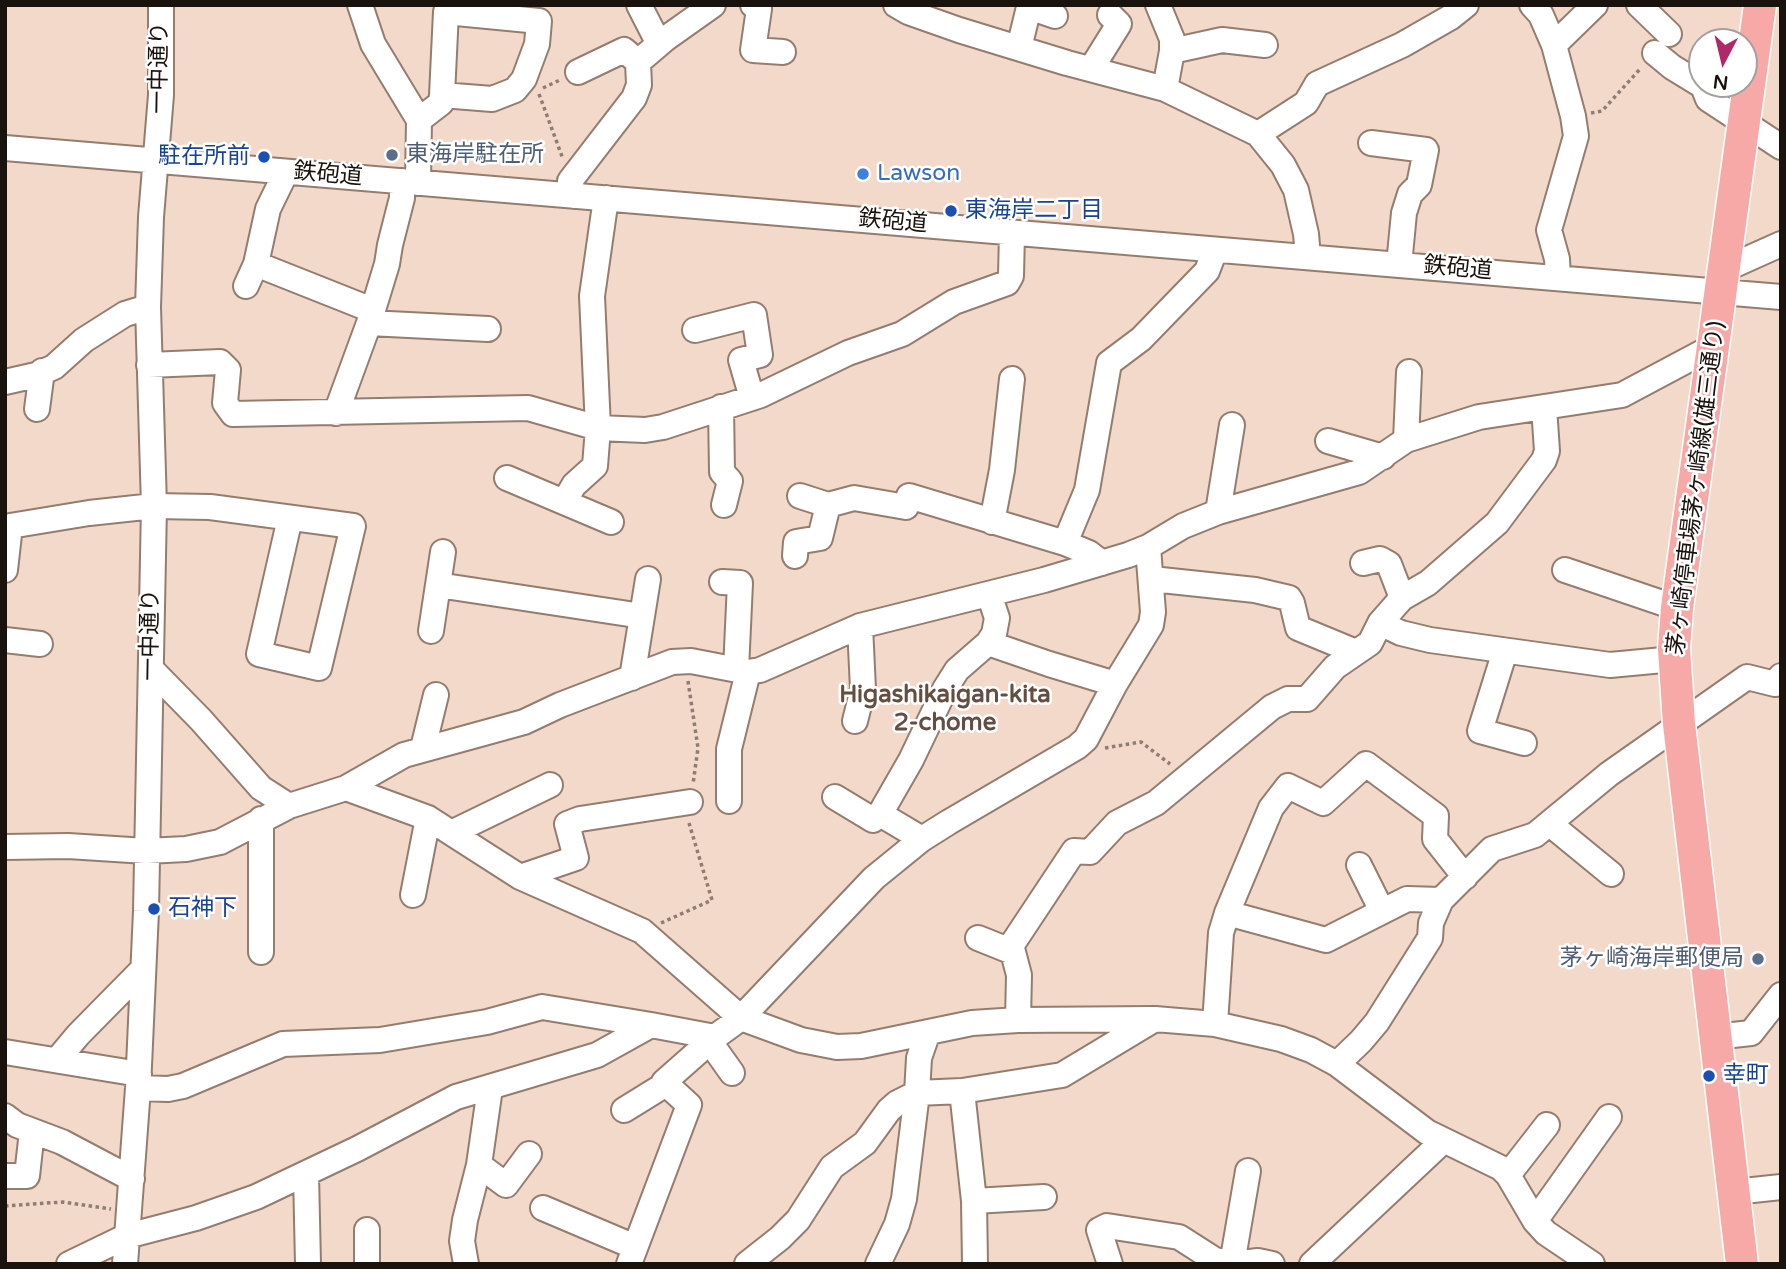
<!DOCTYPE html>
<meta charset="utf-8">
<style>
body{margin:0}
#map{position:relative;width:1786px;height:1269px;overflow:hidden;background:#f2d9ca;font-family:"Varela Round",sans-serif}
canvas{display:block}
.frame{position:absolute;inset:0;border:7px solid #1a120d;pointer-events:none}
.north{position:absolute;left:1688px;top:28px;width:70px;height:70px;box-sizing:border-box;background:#fff;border:2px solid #a3a09e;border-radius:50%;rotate:187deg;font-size:19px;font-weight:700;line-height:28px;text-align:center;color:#1a120d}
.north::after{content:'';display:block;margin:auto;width:24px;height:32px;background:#b02869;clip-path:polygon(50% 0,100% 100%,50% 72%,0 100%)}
</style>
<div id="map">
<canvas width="1786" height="1269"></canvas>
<div class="frame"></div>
<div class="north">N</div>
</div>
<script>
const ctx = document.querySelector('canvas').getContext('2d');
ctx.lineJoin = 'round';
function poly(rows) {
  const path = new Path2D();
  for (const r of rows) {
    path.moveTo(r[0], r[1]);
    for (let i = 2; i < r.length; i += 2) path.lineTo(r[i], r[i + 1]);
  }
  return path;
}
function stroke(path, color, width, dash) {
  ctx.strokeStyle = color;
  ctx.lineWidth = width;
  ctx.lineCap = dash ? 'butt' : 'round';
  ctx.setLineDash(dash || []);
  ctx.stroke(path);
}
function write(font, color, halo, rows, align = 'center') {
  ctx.font = font + ' "Varela Round","Noto Sans JP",sans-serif';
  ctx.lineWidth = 5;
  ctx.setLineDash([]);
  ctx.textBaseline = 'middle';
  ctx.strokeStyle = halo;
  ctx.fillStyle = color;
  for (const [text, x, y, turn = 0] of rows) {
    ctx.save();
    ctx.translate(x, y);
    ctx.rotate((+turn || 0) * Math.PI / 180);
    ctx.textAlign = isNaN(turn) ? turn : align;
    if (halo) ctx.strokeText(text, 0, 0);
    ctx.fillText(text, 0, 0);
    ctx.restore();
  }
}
const path = poly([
 [543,88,562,79],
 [539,94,563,159],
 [1591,113,1602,111,1641,68],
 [688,681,698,748,693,784],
 [1105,748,1141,742,1170,764],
 [661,923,712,900,689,823],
 [5,1206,63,1202,111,1209]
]);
const minor = poly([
 [360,5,373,44,419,120,418,183],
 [639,5,659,44],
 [753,5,759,9,753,50,783,52],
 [896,5,908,12,959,30,1067,63,1165,89,1258,134,1283,165,1296,190,1306,234,1308,257],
 [1158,5,1172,39,1172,51,1165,89],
 [1532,5,1541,15,1554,45,1573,116,1576,136,1549,230,1557,259,1558,277],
 [1639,5,1669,34],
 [1554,45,1595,5],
 [1019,48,1029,7,1055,16],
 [1172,51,1222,40,1265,45],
 [1655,53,1672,67,1703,86,1708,99,1781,147],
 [638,62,665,39,713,5],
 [1091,69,1119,24,1110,15],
 [419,120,441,103,442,95,492,99,515,90,524,79,537,44,539,21,446,12,442,95],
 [1258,134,1306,103,1317,84,1402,45,1451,17,1466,5],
 [1371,143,1426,150,1419,185,1410,194,1404,213,1399,265],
 [5,148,1781,297],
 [574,196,570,181,634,98,639,85,638,62,624,50,578,72],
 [256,264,372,310],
 [1723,270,1781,244],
 [246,286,256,264,268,209,286,172],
 [369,323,488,329],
 [695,330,754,315,760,355,741,360,752,398],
 [149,365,220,362,228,370,225,403,233,414,528,408,598,428,645,430,663,427,761,395,848,353,902,334,954,302,1007,283,1011,276,1012,232],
 [5,382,36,375,54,367,84,340,125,314,148,307],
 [721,407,722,472,730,481,724,505],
 [37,409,42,371],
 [336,413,369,323,387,264,390,245,402,198,402,181],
 [1406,440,1409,372],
 [1328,441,1383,457],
 [507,478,611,522],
 [800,496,828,505,854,498,906,507,909,496,1065,543,1089,553,1102,563],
 [564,502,574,485,595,466,598,428,592,296,606,198],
 [1218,512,1232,425],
 [992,522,1002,470,1012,379],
 [1065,543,1087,490,1109,363,1141,339,1207,271,1215,250],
 [795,556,796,542,820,538,828,505],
 [1363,563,1380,559,1389,564,1402,598],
 [5,570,10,526,89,513,154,506,210,507,353,526,319,668,259,654,290,518],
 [1565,570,1677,608],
 [1152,579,1255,590,1289,598,1292,603,1298,628,1356,652],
 [722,582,740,583,736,670],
 [438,585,642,616],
 [1380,623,1401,633,1430,640,1610,665,1674,659],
 [431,631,443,552],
 [5,640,40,644],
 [988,643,1049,664,1115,684],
 [1505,651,1480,731,1524,743],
 [151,669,201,720,261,788,289,806],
 [632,678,648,579],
 [855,721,863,689,860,626],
 [423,748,436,695],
 [346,788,404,755,524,722,560,705,672,662,691,661,748,672,760,670,860,626,1044,580,1128,555,1148,547,1183,526,1218,512,1359,472,1406,440,1479,417,1622,395,1714,346],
 [835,797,873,820,880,814],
 [729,801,729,749,748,672],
 [1550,824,1611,874],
 [453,832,550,785],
 [922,839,880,814,911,760,945,689,957,670,988,643,994,634,997,618,989,594],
 [5,847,68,846,146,851,186,849,220,842,289,806,346,788,428,818,520,877,642,931,741,1018,801,1040,837,1047,861,1046,972,1023,1018,1020,1155,1019,1215,1024,1281,1039,1311,1050,1337,1064,1427,1132,1501,1168,1508,1175,1535,1221,1546,1233,1592,1264],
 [1359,865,1382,911],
 [520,877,576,858,567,824,580,819,690,802],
 [413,895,428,818],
 [1227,913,1326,940,1407,899,1441,900],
 [978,938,1013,952,1019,975,1018,1020],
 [1009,949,1074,851,1090,852,1117,823,1156,803,1272,707,1288,699,1307,699,1335,667,1370,643,1380,623,1402,598,1428,583,1497,523,1544,460,1547,451,1544,407],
 [261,952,261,819],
 [1215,1024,1221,933,1227,913,1271,808,1288,786,1323,803,1366,764,1436,816,1435,839,1465,877],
 [928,1032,919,1058,917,1093,962,1091,974,1201,975,1264],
 [1715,1037,1751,1033,1781,995],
 [710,1042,732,1073],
 [5,1052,139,1074],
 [58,1059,78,1035,143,969],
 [1337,1064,1361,1041,1377,1022,1430,938,1431,923,1441,900,1492,849,1535,835,1609,774,1747,677,1775,684,1781,676],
 [138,1088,168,1089,183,1086,283,1044,380,1040,487,1022,542,1007,651,1025],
 [962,1091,1062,1075,1155,1019],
 [624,1110,666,1084],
 [5,1116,17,1125,62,1142,132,1179],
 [479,1165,506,1185,529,1154],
 [306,1174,308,1264],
 [1508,1175,1547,1125],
 [5,1176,27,1176,32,1131],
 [1734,1192,1781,1187],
 [974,1201,1044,1197],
 [543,1208,635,1247],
 [1535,1221,1609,1117],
 [367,1230,367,1264],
 [69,1264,127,1236,196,1218,256,1197,357,1149,456,1097,597,1055,651,1025,715,1037],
 [125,1264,138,1088,146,911,154,506,148,307,151,217,161,95,161,5],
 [466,1264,462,1241,465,1220,479,1165,490,1088],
 [629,1264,689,1105,664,1082,715,1037,741,1018,874,878,922,839,949,822,1077,747,1086,739,1115,684,1151,625,1153,612,1148,547],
 [747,1264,780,1238,798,1220,832,1167,865,1143,889,1110,897,1103,917,1093],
 [878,1264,897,1224,904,1199,917,1093],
 [1110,1264,1099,1230,1107,1226,1179,1237,1215,1260,1232,1264],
 [1232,1264,1248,1171],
 [1233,1264,1258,1261,1272,1264],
 [1312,1264,1443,1141]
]);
const major = poly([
 [1742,1264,1679,724,1674,649,1677,608,1760,5]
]);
const markers = [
 [392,155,7,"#5c6f8a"],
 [264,157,7,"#1a4fb4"],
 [863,174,7,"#3f7fe0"],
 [951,211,7,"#1a4fb4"],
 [154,909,7,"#1a4fb4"],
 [1758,959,7,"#5c6f8a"],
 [1709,1076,7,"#1a4fb4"]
];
const streetNames = [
 ["一中通り",160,68,-89],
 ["鉄砲道",328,175,5],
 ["鉄砲道",893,222,5],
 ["鉄砲道",1458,269,5],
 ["茅ヶ崎停車場茅ヶ崎線(雄三通り)",1697,488,-83],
 ["一中通り",151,635,-89]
];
const serviceNames = [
 ["東海岸駐在所",406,155],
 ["茅ヶ崎海岸郵便局",1744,959,"right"]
];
const transitNames = [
 ["駐在所前",250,157,"right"],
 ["東海岸二丁目",965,211],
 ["石神下",168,909],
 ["幸町",1723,1076]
];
const shopNames = [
 ["Lawson",877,174]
];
const neighbourhoodNames = [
 ["Higashikaigan-kita",945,696],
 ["2-chome",945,724]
];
stroke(minor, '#947d6f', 28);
stroke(major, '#fff', 35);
stroke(path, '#8f7d73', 3.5, [3.5, 3.5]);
stroke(minor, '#fff', 24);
stroke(major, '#f6a9a7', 32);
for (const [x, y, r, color] of markers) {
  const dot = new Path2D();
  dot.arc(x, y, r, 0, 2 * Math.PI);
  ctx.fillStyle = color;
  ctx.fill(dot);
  stroke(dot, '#fff', 2.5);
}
write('23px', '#1a120d', '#fff', streetNames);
write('23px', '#4e5e75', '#fff', serviceNames, 'left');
write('23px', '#164399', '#fff', transitNames, 'left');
write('23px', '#366cbe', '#fff', shopNames, 'left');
write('bold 24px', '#644e42', '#fff', neighbourhoodNames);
</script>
